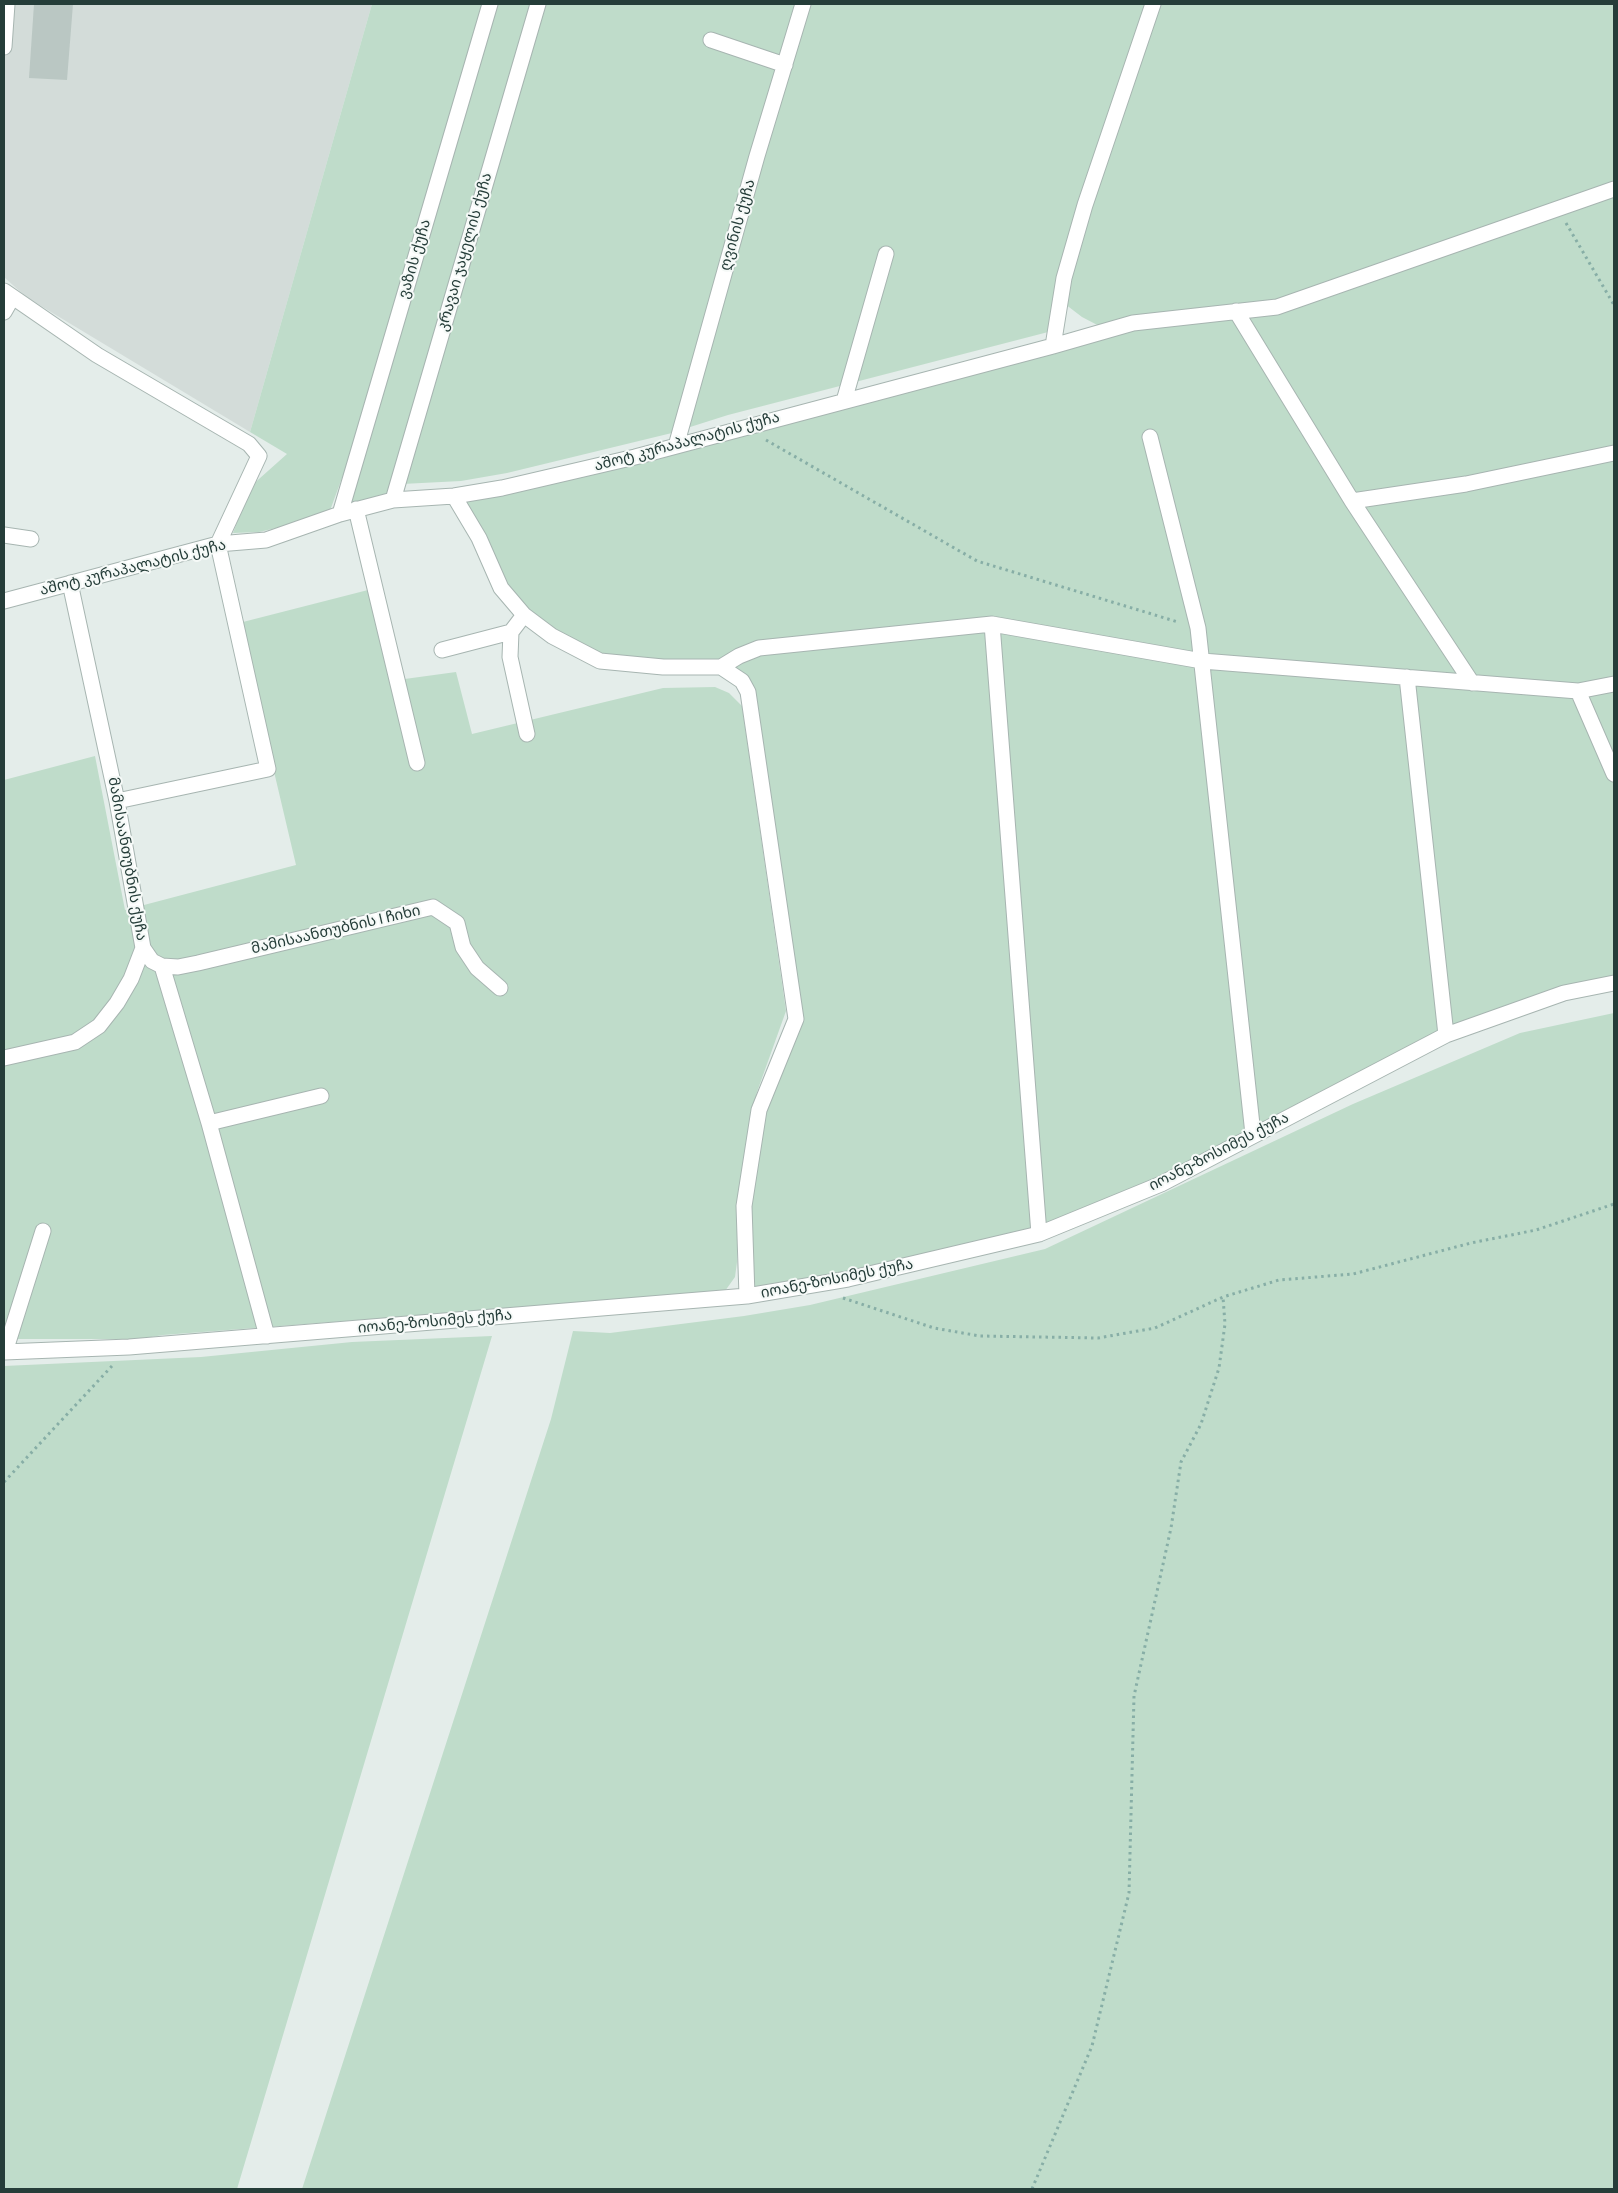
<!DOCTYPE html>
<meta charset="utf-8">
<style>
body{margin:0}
#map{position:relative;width:1618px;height:2193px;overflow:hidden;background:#e4edea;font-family:"Archivo Narrow",sans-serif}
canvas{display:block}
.frame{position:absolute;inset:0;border:5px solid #253d39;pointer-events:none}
</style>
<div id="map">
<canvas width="1618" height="2193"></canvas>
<div class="frame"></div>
</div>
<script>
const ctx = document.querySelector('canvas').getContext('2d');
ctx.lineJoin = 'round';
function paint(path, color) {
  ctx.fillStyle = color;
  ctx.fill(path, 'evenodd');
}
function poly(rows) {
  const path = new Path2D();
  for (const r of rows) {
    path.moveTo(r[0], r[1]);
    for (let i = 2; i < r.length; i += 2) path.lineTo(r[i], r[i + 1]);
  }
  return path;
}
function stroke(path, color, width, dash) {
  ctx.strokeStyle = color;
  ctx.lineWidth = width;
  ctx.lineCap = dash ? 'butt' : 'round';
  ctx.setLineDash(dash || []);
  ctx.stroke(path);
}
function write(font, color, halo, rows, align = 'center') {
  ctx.font = font + ' "Archivo Narrow","Noto Sans Georgian",sans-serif';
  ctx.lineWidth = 4;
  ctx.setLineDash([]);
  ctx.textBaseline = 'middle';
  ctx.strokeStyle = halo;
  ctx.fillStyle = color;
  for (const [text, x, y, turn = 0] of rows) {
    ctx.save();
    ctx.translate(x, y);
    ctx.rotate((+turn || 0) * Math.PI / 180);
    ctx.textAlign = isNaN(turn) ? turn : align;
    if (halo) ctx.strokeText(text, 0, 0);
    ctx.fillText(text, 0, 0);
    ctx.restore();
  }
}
const built = poly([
 [4,4,372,4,250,432,26,297,4,277]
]);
const green = poly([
 [372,4,483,4,360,429,328,516,259,532,233,533,250,487,287,454,250,432],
 [490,4,538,4,393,500,340,514],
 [542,4,800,4,676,432,507,473,461,481,402,484],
 [809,4,1147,4,1052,331,728,415,687,428,766,147],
 [1153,4,1614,4,1614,983,1446,1035,1253,1134,1039,1234,747,1296,744,1206,759,1110,796,1019,748,692,732,673,600,661,524,615,454,496,1105,329,1082,317,1065,304,1064,278],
 [368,590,390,681,456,672,472,734,663,688,715,687,729,693,742,706,786,1011,757,1092,751,1120,737,1208,737,1262,735,1277,725,1291,698,1294,163,1335,139,1339,4,1339,4,780,95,756,125,910,296,865,239,623],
 [1614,1013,1614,2189,302,2189,551,1419,573,1331,610,1333,744,1316,810,1305,1045,1249,1353,1104,1520,1033],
 [492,1336,237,2189,4,2189,4,1366,201,1357,352,1342]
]);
const building = poly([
 [34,4,73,4,67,80,29,78]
]);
const path = poly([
 [1566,223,1614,305],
 [766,440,977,561,1178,622],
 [843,1298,934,1328,980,1336,1098,1338,1155,1328,1223,1297,1279,1280,1353,1274,1471,1243,1536,1230,1614,1204],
 [4,1482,112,1366],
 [1032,2189,1092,2046,1129,1893,1134,1696,1171,1528,1181,1462,1201,1424,1219,1368,1225,1324,1223,1297]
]);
const minor = poly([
 [711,40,785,65],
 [4,47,7,4],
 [4,291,97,355,249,444,259,456,218,544],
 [1236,311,1352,501,1472,683],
 [4,312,12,298],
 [1053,346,1064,278,1085,205,1153,4],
 [844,401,886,254],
 [1150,437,1198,628,1253,1134],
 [676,446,757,156,803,4],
 [454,496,479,538,501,588,524,615,552,636,600,661,663,667,721,667,742,681,748,692,796,1019,759,1110,744,1206,747,1296],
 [393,500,538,4],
 [1352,501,1466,484,1614,453],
 [356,509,417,763],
 [340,514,490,4],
 [4,535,31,539],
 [4,601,218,544,266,540,340,514,393,500,454,496,502,488,635,457,1053,346,1133,323,1277,307,1614,189],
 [524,615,511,632,510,657,527,734],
 [992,624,1039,1234],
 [442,650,511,632],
 [721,667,739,656,759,648,992,624,1202,661,1578,691,1614,684],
 [1407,677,1446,1035],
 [1578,691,1614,774],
 [117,801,268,769,218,544],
 [143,948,152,961,162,966,209,1123,267,1336],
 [162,966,178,967,198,963,433,907,457,923,463,947,477,968,500,988],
 [4,1058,75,1042,99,1026,117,1003,131,979,143,948,117,801,70,583],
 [209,1123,321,1096],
 [4,1352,129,1347,747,1296,848,1279,1039,1234,1161,1184,1446,1035,1564,993,1614,983],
 [5,1352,43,1231]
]);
const streetNames = [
 ["ღვინის ქუჩა",738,225,-74],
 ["კრავაი ჯაყელის ქუჩა",465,252,-74],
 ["ვაზის ქუჩა",415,259,-74],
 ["აშოტ კურაპალატის ქუჩა",687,442,-15],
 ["აშოტ კურაპალატის ქუჩა",133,568,-14],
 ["მამისაანთუბნის ქუჩა",127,859,80],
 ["მამისაანთუბნის I ჩიხი",336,930,-13],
 ["იოანე-ზოსიმეს ქუჩა",1219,1152,-27],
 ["იოანე-ზოსიმეს ქუჩა",837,1279,-11],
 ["იოანე-ზოსიმეს ქუჩა",435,1322,-5]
];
paint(built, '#d3dcd9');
paint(green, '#bfdcca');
paint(building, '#bac7c3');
stroke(minor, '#a7b5b1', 17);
stroke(path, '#87aea6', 3, [2.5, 4]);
stroke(minor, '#fff', 15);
write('15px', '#253d39', '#f5f9f7', streetNames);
</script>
